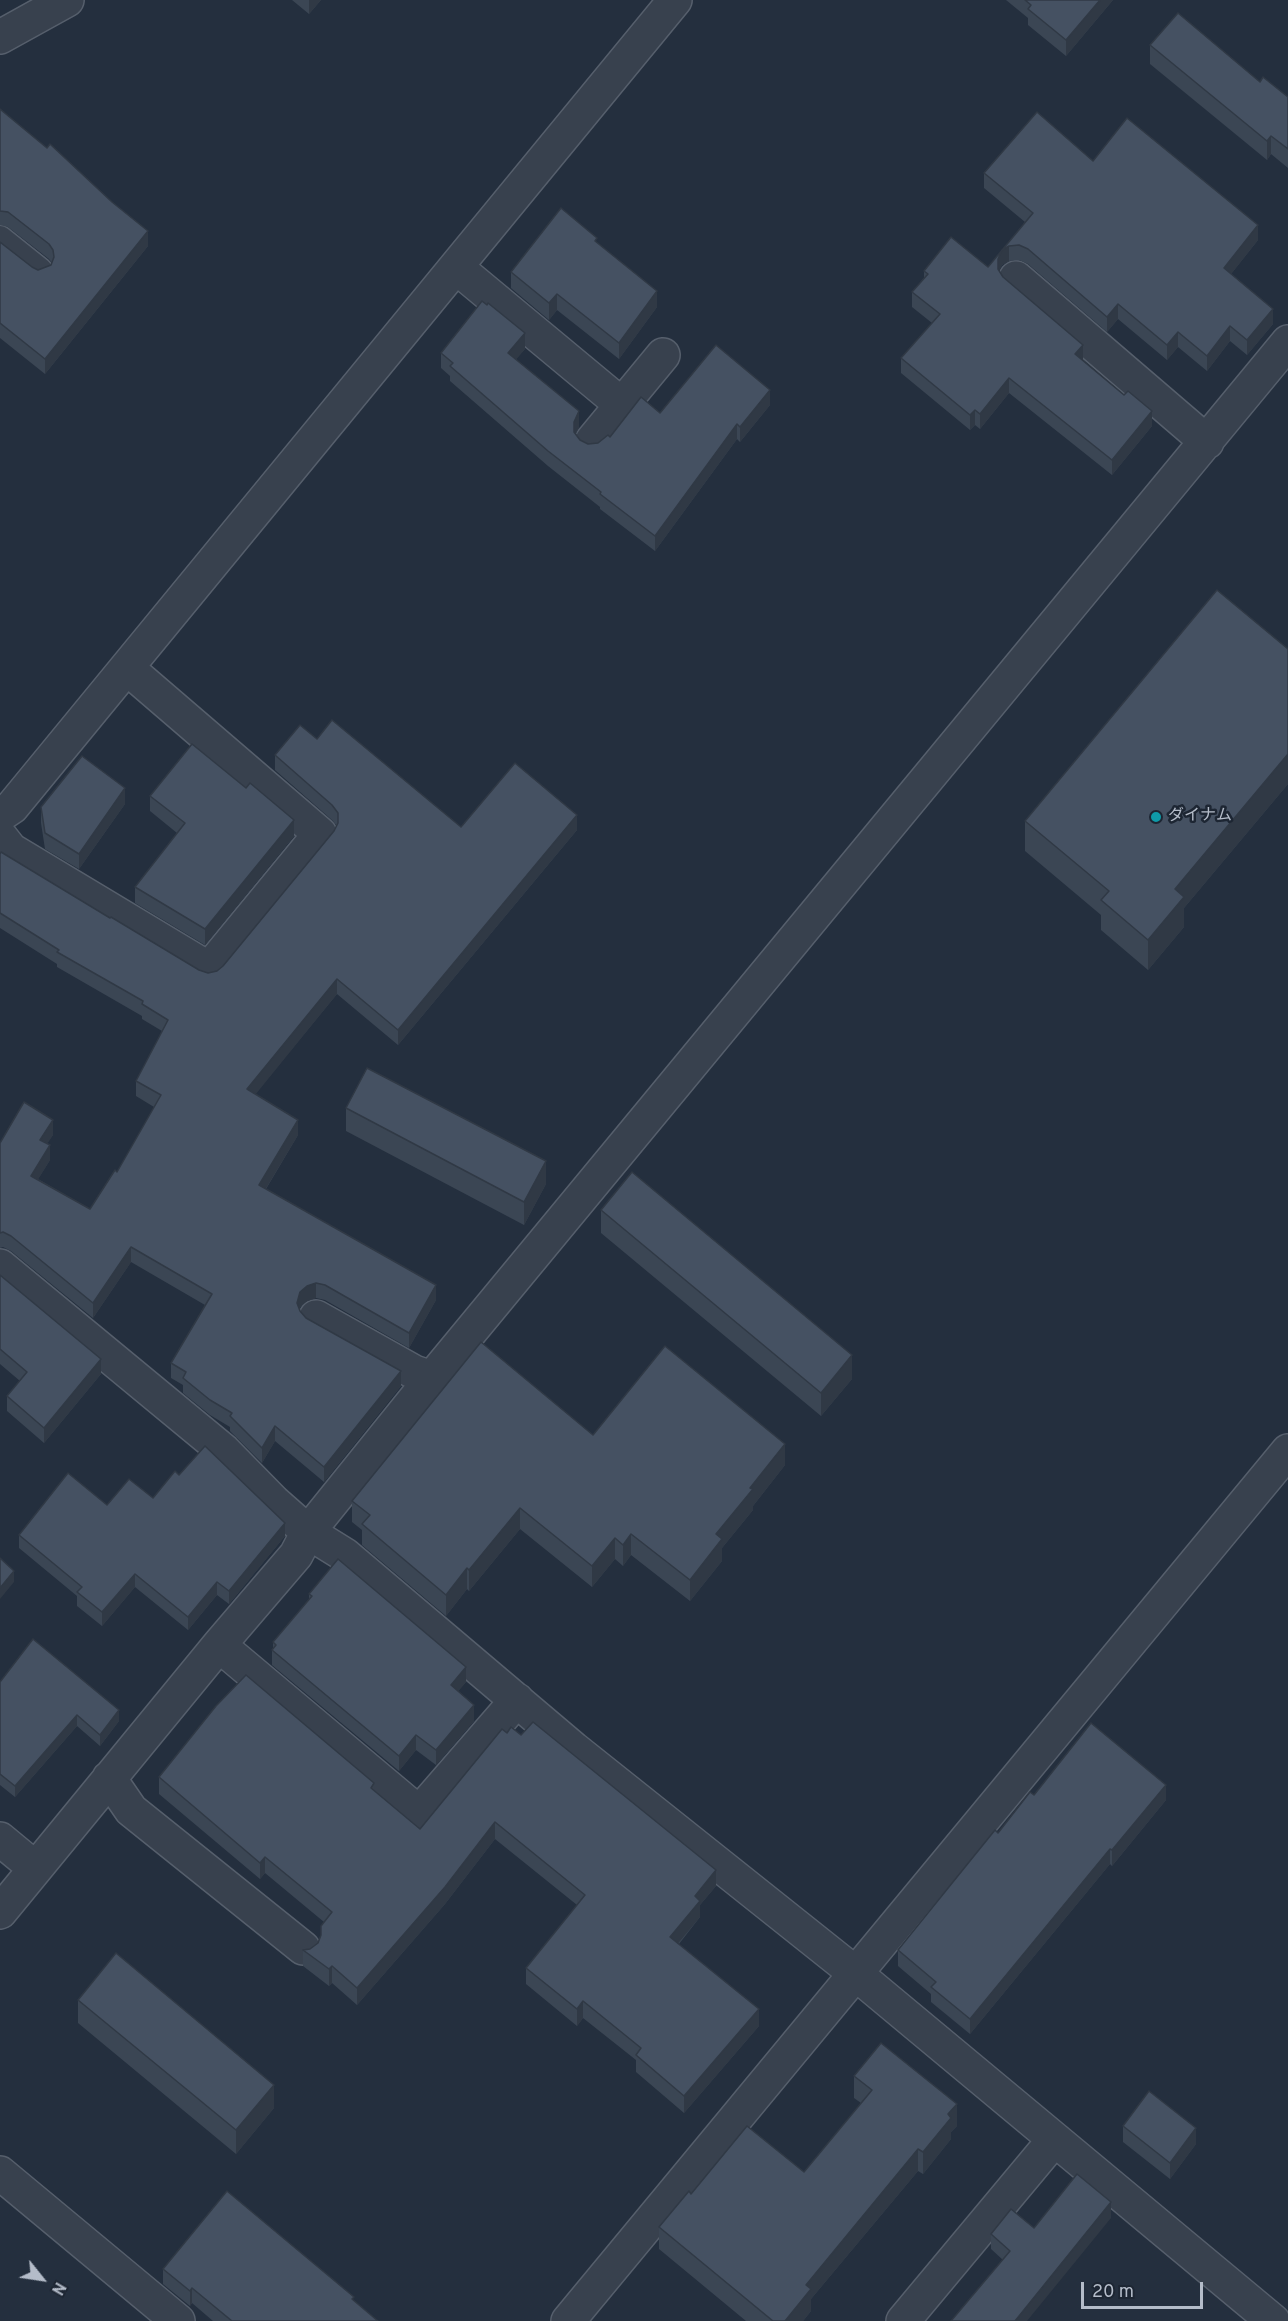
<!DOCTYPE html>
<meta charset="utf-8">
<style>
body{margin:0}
#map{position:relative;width:1288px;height:2321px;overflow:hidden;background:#242f3e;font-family:Overpass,sans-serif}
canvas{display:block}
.north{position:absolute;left:12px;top:2249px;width:60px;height:60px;-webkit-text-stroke:4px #1d2633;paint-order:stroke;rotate:120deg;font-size:16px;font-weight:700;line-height:24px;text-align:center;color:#b4bcc9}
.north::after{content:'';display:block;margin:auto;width:21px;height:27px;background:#b4bcc9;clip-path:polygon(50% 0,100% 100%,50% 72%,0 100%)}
.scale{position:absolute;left:1081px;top:2282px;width:122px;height:27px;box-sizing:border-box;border:3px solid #b4bcc9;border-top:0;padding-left:8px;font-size:18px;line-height:21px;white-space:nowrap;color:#b4bcc9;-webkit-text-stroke:4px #1d2633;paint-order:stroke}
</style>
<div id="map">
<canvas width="1288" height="2321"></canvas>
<div class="north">N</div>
<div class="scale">20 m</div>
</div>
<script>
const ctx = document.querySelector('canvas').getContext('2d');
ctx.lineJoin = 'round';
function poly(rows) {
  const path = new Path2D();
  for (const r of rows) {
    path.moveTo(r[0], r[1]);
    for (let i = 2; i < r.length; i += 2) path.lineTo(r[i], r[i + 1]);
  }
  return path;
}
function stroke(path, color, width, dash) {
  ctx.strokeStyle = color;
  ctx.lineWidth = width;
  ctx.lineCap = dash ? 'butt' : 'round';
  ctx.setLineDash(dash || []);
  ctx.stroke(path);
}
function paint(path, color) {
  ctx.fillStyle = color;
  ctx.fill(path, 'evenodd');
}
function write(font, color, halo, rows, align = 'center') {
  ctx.font = font + ' Overpass,"Noto Sans JP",sans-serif';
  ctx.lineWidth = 5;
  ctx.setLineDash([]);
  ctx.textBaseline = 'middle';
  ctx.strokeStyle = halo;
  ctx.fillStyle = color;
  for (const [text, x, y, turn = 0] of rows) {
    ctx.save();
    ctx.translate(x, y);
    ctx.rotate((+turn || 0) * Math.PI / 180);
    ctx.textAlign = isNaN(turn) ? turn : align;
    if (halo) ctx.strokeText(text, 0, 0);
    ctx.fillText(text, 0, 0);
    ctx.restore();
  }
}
const lane = poly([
 [0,238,40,270]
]);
const street = poly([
 [0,37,67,0],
 [456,267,622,405],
 [1016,278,1207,442],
 [592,441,663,355],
 [0,815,12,807,675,0],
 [0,836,11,850,209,969,320,834,127,668],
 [0,1266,224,1451,274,1502,308,1532,345,1555,574,1749,855,1973,1273,2321],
 [316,1317,414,1372,432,1378],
 [219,1645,419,1813,517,1700],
 [109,1778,131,1810,303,1948],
 [0,1839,35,1868],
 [0,1912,219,1645,296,1555,308,1532,432,1378,1288,342],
 [0,2173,178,2321],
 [568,2321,1288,1451],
 [903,2321,1054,2140]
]);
const wall = poly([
 [292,0,321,0,309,14],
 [1006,0,1113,0,1066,56,1028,25,1028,18],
 [1150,45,1260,82,1288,97,1288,168,1271,154,1267,160,1150,64],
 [0,109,148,246,45,374,0,338,0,242,32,267,38,270,51,265,52,263,49,259,8,227,0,225],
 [1093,161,1258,240,1231,274,1273,324,1247,355,1230,341,1207,371,1178,347,1167,360,1118,319,1107,332,1028,264,1019,260,1009,261,1002,265,999,271,1003,277,1083,360,1152,426,1112,475,1009,393,980,429,975,425,970,430,901,373,901,358,932,323,912,307,912,292,924,278,924,271,988,267,1025,222,984,188,984,173],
 [597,243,657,307,619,359,557,310,549,320,511,288,511,272],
 [525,349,516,359,579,427,576,434,580,440,588,444,598,443,610,437,660,413,770,405,740,442,737,439,655,551,600,509,600,507,548,466,450,381,450,376,441,368,441,353],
 [1288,649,1288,784,1184,908,1184,927,1148,970,1101,930,1101,915,1025,851,1025,821],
 [317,739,461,827,577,830,398,1045,337,994,255,1094,298,1135,266,1189,436,1300,409,1348,325,1300,316,1298,307,1301,300,1307,300,1311,306,1318,401,1386,324,1482,275,1441,262,1463,230,1431,230,1427,210,1415,183,1393,183,1385,171,1378,171,1363,205,1305,131,1262,93,1318,11,1251,3,1247,0,1248,0,1143,53,1135,47,1143,50,1160,38,1179,90,1209,117,1172,154,1107,136,1096,136,1081,162,1031,142,1019,142,1016,57,967,57,964,0,928,0,854,199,970,208,973,217,971,223,966,334,831,337,826,332,820,275,770,275,755],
 [150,796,294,836,205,945,135,903,135,887,177,833,150,811],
 [125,804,79,869,45,849,41,823,41,807],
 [346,1108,546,1184,524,1225,346,1131],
 [601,1210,852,1379,821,1416,601,1233],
 [0,1275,101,1374,44,1443,7,1411,7,1396,20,1381,0,1364],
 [593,1435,785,1465,753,1506,753,1510,722,1548,722,1561,690,1601,631,1555,623,1566,615,1559,592,1587,520,1529,469,1591,467,1589,446,1616,362,1545,362,1530,352,1522,352,1501],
 [179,1475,285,1536,229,1604,217,1595,188,1630,135,1587,102,1626,77,1606,77,1596,19,1548,19,1535,107,1505,153,1498],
 [309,1594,466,1682,458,1691,474,1721,436,1765,416,1750,399,1771,272,1665,272,1650,273,1649,273,1642,309,1600],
 [0,1682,119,1721,100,1746,77,1726,15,1797,0,1785],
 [507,1733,716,1886,700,1905,700,1917,679,1944,759,2026,684,2113,636,2072,636,2060,583,2018,577,2026,526,1984,526,1968,577,1905,495,1839,445,1904,357,2005,332,1983,329,1986,303,1966,303,1950,310,1949,318,1943,321,1936,321,1926,324,1922,265,1873,260,1879,159,1794,159,1777,374,1791,420,1829],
 [1034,1795,1166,1800,1112,1866,1110,1864,970,2034,931,2002,931,1994,898,1966,898,1950,998,1833],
 [78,2000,274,2108,236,2154,78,2023],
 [854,2076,957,2126,951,2132,951,2139,923,2174,918,2171,811,2299,811,2311,803,2321,746,2321,659,2249,659,2227,691,2194,804,2172,861,2103,854,2098],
 [1123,2126,1196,2144,1170,2179,1123,2142],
 [1111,2218,1003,2260,991,2249,991,2234],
 [163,2269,354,2301,378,2321,213,2321,192,2303,190,2306,163,2284]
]);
const shadedWall = poly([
 [309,0,321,0,309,14],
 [1100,0,1113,0,1066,56,1066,40],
 [1271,136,1271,154,1267,160,1267,141],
 [1258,225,1258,240,1224,283,1224,268],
 [148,231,148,246,45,374,45,359],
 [1009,246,1009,261,1002,265,998,274,998,259,1002,250],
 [657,291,657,307,619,359,619,343],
 [557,294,557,310,549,320,549,303],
 [1118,304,1118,319,1107,332,1107,317],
 [1273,309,1273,324,1247,355,1247,340],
 [1230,326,1230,341,1207,371,1207,356],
 [1178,332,1178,347,1167,360,1167,345],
 [525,333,525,349,508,369,508,353],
 [1083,345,1083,360,1075,354],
 [1009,378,1009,393,980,429,980,414],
 [770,390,770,405,740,442,740,427],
 [975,410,975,425,970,430,970,415],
 [579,411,579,427,574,437,574,422],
 [1152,411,1152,426,1112,475,1112,460],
 [737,424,737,439,655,551,655,536],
 [1288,754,1288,784,1184,908,1184,927,1148,970,1148,940,1175,889],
 [125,788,125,804,79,869,79,854],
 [577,815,577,830,398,1045,398,1030],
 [294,820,294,836,205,945,205,929],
 [337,979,337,994,247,1105,247,1089],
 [53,1120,53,1135,40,1155,40,1140],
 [298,1120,298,1135,259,1200,259,1185],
 [50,1145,50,1160,31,1191,31,1176],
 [546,1161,546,1184,524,1225,524,1202],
 [131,1247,131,1262,93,1318,93,1303],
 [316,1283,316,1298,307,1301,300,1307,297,1318,297,1303,300,1292,307,1286],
 [436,1285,436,1300,409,1348,409,1333],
 [852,1355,852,1379,821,1416,821,1393],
 [101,1359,101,1374,44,1443,44,1428],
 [401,1371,401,1386,324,1482,324,1467],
 [275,1426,275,1441,262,1463,262,1448],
 [785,1444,785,1465,753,1506,753,1510,722,1548,722,1561,690,1601,690,1580,716,1534,750,1488],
 [520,1508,520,1529,469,1591,469,1570],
 [285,1523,285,1536,229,1604,229,1591],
 [631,1534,631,1555,623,1566,623,1545],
 [615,1538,615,1559,592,1587,592,1566],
 [467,1568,467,1589,446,1616,446,1595],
 [14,1571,14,1582,0,1599,0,1588],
 [135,1574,135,1587,102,1626,102,1612],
 [217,1582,217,1595,188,1630,188,1617],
 [466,1667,466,1682,451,1700,451,1685],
 [474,1705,474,1721,436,1765,436,1750],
 [119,1710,119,1721,100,1746,100,1735],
 [77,1715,77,1726,15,1797,15,1786],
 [416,1735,416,1750,399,1771,399,1756],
 [1166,1785,1166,1800,1112,1866,1112,1850],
 [495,1822,495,1839,445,1904,357,2005,357,1988],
 [1110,1849,1110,1864,970,2034,970,2019],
 [265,1857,265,1873,260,1879,260,1863],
 [716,1870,716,1886,700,1905,700,1917,670,1953,670,1937,695,1896],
 [332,1966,332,1983,329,1986,329,1969],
 [583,2001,583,2018,577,2026,577,2009],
 [759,2009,759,2026,684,2113,684,2096],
 [274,2085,274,2108,236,2154,236,2130],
 [957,2104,957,2126,951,2132,951,2139,923,2174,923,2152,948,2114],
 [1196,2128,1196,2144,1170,2179,1170,2163],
 [918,2149,918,2171,811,2299,811,2311,803,2321,785,2321,806,2285],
 [1111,2202,1111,2218,1027,2321,1015,2321],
 [192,2288,192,2303,190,2306,190,2291]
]);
const building = poly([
 [1025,0,1100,0,1066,40,1028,9,1031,5,1025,0],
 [1178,13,1260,82,1263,77,1288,97,1288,149,1271,136,1267,141,1150,45,1178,13],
 [0,109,47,148,50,144,112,202,148,231,45,359,0,323,0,242,32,267,38,270,51,265,54,257,53,250,49,244,8,212,0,211,0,109],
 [1037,112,1093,161,1127,118,1258,225,1224,268,1273,309,1247,340,1230,326,1207,356,1178,332,1167,345,1118,304,1107,317,1028,249,1019,245,1009,246,1002,250,998,259,998,269,1003,277,1083,345,1075,354,1124,395,1128,391,1152,411,1112,460,1009,378,980,414,975,410,970,415,901,358,940,314,912,292,928,274,924,271,951,237,988,267,1033,213,984,173,1037,112],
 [561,208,597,238,595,241,657,291,619,343,557,294,549,303,511,272,561,208],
 [482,301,487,305,488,303,525,333,508,353,579,411,574,422,574,432,580,440,588,444,598,443,608,435,610,437,641,397,660,413,716,345,770,390,740,427,737,424,655,536,600,494,601,492,548,451,450,366,453,363,441,353,482,301],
 [1217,590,1288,649,1288,754,1175,889,1184,897,1148,940,1101,900,1109,891,1025,821,1217,590],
 [332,720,461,827,515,763,577,815,398,1030,337,979,247,1089,298,1120,259,1185,436,1285,409,1333,325,1285,316,1283,307,1286,300,1292,297,1303,300,1311,306,1318,401,1371,324,1467,275,1426,262,1448,230,1416,232,1413,210,1400,183,1378,186,1372,171,1363,212,1294,131,1247,93,1303,11,1236,3,1232,0,1233,0,1143,24,1102,53,1120,40,1140,50,1145,31,1176,90,1209,115,1170,117,1172,161,1095,136,1081,168,1020,142,1004,143,1001,57,952,59,950,0,913,0,854,1,852,110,918,111,917,199,970,208,973,217,971,223,966,334,831,338,823,338,813,332,805,275,755,300,725,317,739,332,720],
 [192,744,246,788,250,783,294,820,205,929,135,887,185,823,150,796,192,744],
 [82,756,125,788,79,854,45,833,41,807,82,756],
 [367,1068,546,1161,524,1202,346,1108,367,1068],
 [632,1172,852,1355,821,1393,601,1210,632,1172],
 [0,1275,101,1359,44,1428,7,1396,27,1372,0,1349,0,1275],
 [481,1342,593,1435,665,1346,785,1444,750,1488,753,1489,716,1534,722,1539,690,1580,631,1534,623,1545,615,1538,592,1566,520,1508,469,1570,467,1568,446,1595,362,1524,370,1515,352,1501,481,1342],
 [205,1446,285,1523,229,1591,217,1582,188,1617,135,1574,102,1612,77,1592,82,1587,19,1535,68,1473,107,1505,129,1479,153,1498,175,1471,179,1475,205,1446],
 [0,1558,14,1571,0,1588,0,1558],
 [338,1559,466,1667,451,1685,474,1705,436,1750,416,1735,399,1756,272,1650,276,1645,273,1642,312,1596,309,1594,338,1559],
 [33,1639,119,1710,100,1735,77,1715,15,1786,0,1774,0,1682,33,1639],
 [246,1675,374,1783,371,1788,420,1829,502,1729,507,1733,511,1727,521,1735,533,1722,716,1870,695,1896,700,1901,670,1937,759,2009,684,2096,636,2055,641,2048,583,2001,577,2009,526,1968,585,1895,495,1822,445,1887,357,1988,332,1966,329,1969,303,1950,310,1949,318,1943,321,1935,321,1926,332,1912,265,1857,260,1863,159,1777,216,1706,246,1675],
 [1091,1723,1166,1785,1112,1850,1110,1849,970,2019,931,1987,936,1982,898,1950,995,1830,998,1833,1030,1792,1034,1795,1091,1723],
 [116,1953,274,2085,236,2130,78,2000,116,1953],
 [881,2043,957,2104,948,2114,951,2118,923,2152,918,2149,806,2285,811,2289,785,2321,773,2321,659,2227,689,2191,691,2194,747,2126,804,2172,872,2090,854,2076,881,2043],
 [1149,2091,1196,2128,1170,2163,1123,2126,1149,2091],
 [1077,2174,1111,2202,1015,2321,951,2321,1010,2251,991,2234,1011,2209,1034,2228,1077,2174],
 [227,2191,354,2297,352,2299,378,2321,232,2321,192,2288,190,2291,163,2269,227,2191]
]);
const markers = [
 [1156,817,6,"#0f9aa8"]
];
const poiNames = [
 ["ダイナム",1168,817]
];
stroke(lane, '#565f6c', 27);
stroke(street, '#565f6c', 36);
stroke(lane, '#38414e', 24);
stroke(street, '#38414e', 33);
paint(wall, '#3b4654');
paint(shadedWall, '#303945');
paint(building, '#455162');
stroke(building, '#303945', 1.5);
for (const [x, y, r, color] of markers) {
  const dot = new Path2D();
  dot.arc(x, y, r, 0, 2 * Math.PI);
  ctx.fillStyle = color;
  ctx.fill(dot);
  stroke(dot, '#1d2633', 2);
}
write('16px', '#b4bcc9', '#1d2633', poiNames, 'left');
</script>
